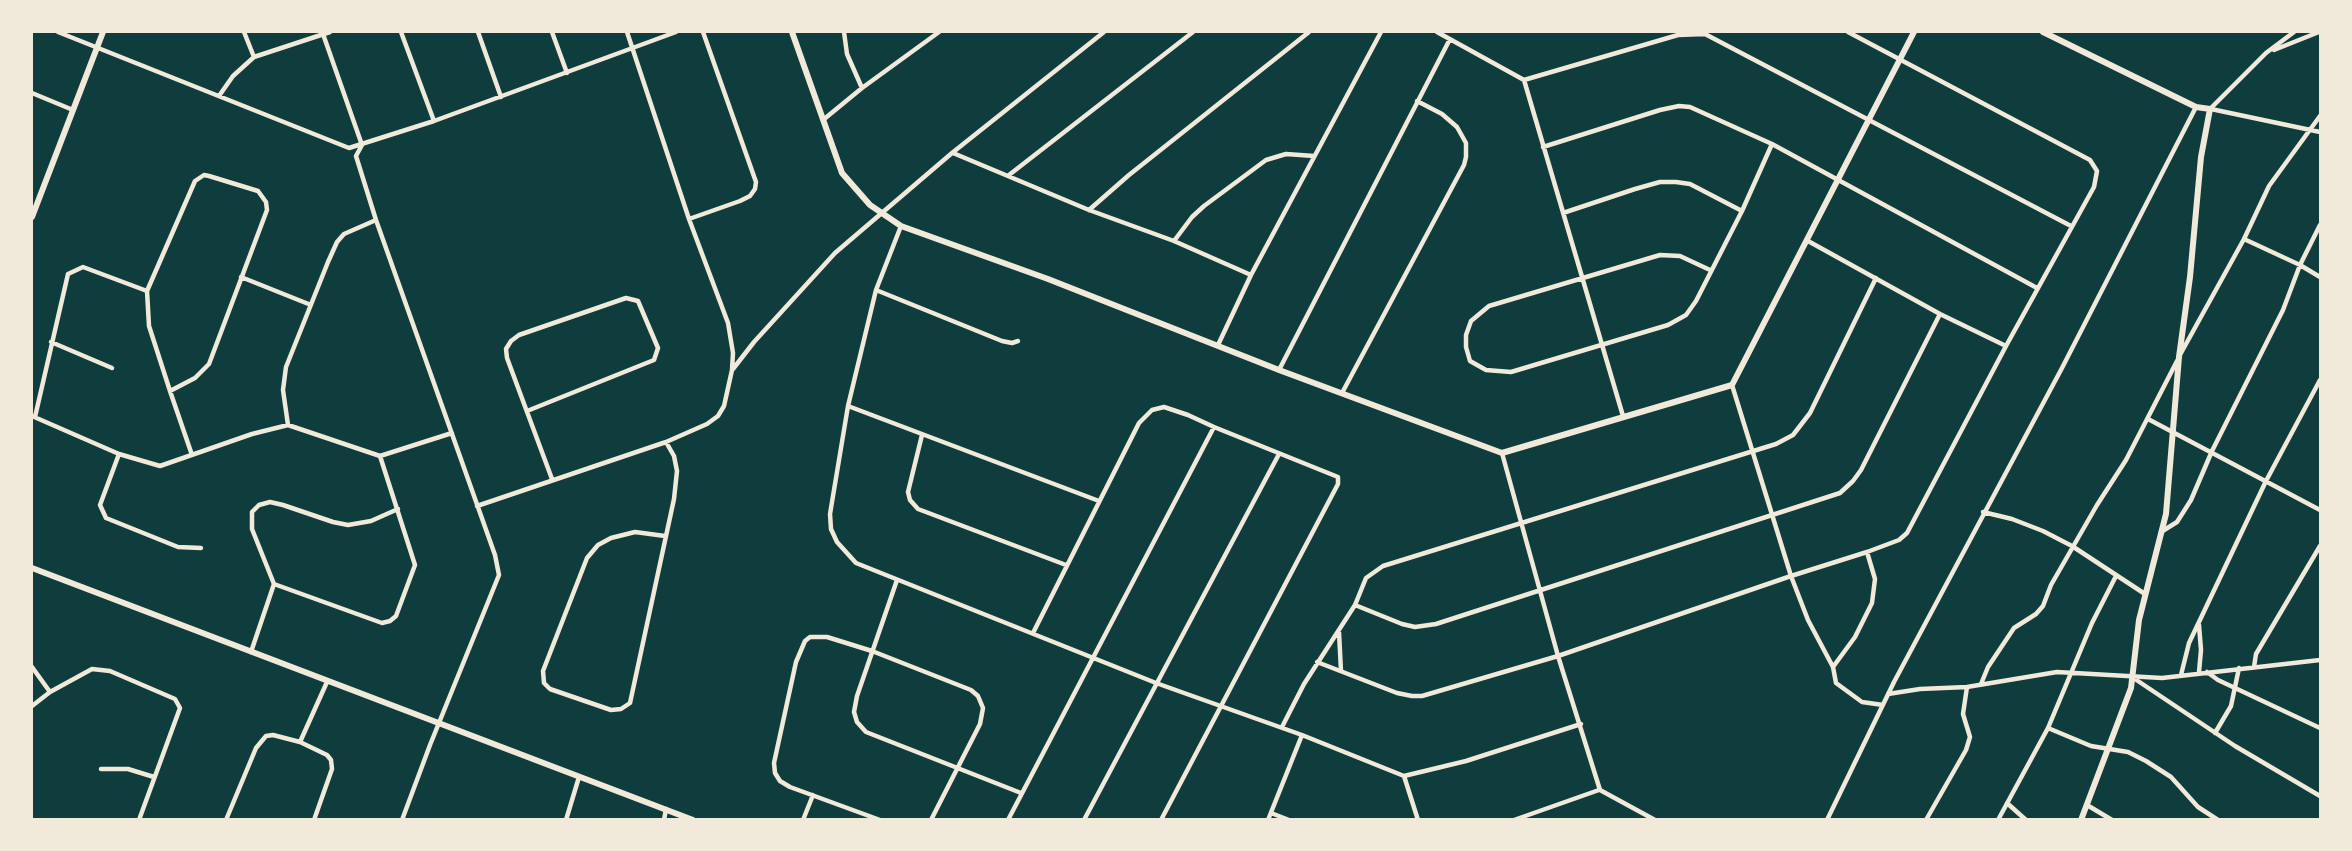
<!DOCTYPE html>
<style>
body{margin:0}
#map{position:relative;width:2352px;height:851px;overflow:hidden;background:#0f3d3e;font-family:"PT Sans Narrow",sans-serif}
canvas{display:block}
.frame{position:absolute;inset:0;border:33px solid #f1e9da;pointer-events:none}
</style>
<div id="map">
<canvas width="2352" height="851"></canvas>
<div class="frame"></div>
</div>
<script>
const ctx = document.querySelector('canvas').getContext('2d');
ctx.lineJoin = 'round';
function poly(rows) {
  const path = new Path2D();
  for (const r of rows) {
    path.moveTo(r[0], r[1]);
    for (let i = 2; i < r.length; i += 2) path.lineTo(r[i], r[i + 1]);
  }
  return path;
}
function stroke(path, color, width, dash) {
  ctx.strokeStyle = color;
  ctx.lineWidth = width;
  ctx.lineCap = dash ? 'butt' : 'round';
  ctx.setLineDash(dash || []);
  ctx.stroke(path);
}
const minor = poly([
 [58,32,349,148,434,121,676,32],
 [244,32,254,57],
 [401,32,434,121],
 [478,32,501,97],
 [552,32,567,73],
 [844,32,847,54,862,88],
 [1437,32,1524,80,1678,35,1705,34,2071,226],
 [323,34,362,145],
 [2274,50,2319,32],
 [1524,80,1623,416],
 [32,93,73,110],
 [219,96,233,76,254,57,330,32],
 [2210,109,2266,53,2294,32],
 [2211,109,2320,132],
 [823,120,862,88,939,32],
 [362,145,356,156,376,220,495,555,499,575,430,745,402,820],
 [1543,147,1660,110,1679,106,1690,107,1772,144,2037,288],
 [953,153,1089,210,1174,241,1251,275],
 [1009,175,1193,32],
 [1089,210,1129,175,1309,32],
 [1563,213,1635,189,1660,182,1676,182,1690,184,1742,211],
 [689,219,740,201,750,196,755,189,756,182,703,32],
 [901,226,876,290,848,406,830,514,831,529,837,542,856,563,1156,683,1302,735,1404,776,1466,761,1581,724],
 [2244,239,2300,265,2320,277],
 [1174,241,1192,217,1204,206,1266,160,1286,154,1314,156],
 [1808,241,1940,314,2006,346],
 [1710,270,1680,256,1660,255,1489,306,1471,321,1466,335,1466,347,1470,361,1486,370,1511,372,1668,325,1686,315,1696,301,1742,211,1772,144],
 [241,277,311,305],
 [876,290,1002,341,1012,343,1018,341],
 [51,342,112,368],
 [1218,345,1251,275,1381,32],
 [2181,353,2244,239,2269,186,2320,116],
 [733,369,754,342,835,253,952,153,1104,32],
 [1279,370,1450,39],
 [1732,385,1791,576,1808,620,1833,667,1836,683,1862,702,1883,705],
 [170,391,195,378,209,364,267,210,266,202,258,191,209,176,204,175,195,181,147,291,149,326,170,391,192,455],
 [1342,393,1464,165,1466,157,1466,143,1457,127,1442,114,1417,101],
 [848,406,1099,501],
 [527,411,654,360,658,348,638,301,626,298,519,335,511,341,506,349,507,358,552,479],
 [32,416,119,454,160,466,252,434,288,425,380,456,452,433],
 [35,417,68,274,83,267,147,291],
 [2148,419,2320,510],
 [288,425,283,390,286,367,328,262,337,242,344,234,376,220],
 [922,435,908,492,910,500,918,509,1066,565],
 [1502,453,1558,656,1600,790,1655,820],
 [119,454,100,505,106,518,178,547,201,548],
 [477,506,666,442,707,424,718,416,724,406,732,370,733,353,728,323,689,219,627,32],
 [1983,512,2012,519,2043,531,2072,546,2145,594],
 [2161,532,2177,522,2191,500,2212,451,2283,310,2300,265,2320,225],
 [665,536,635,532,611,538,598,545,587,558,543,671,544,683,550,689,611,710,621,709,630,703,674,499,677,471,674,456,666,442],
 [897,580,857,696,854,712,857,722,866,732,1021,793],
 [274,584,382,623,390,621,396,616,415,565,380,456],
 [1355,605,1402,624,1415,627,1436,624,1840,493,1853,481,1861,470,1940,314],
 [2199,625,2201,650,2199,672],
 [1339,632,1341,671],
 [1033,633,1139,423,1152,410,1164,407,1188,415,1214,427,1338,477,1338,484,1161,820],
 [251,652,274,584,252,529,252,512,259,505,270,502,283,505,333,522,348,525,371,521,398,509],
 [1317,662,1397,693,1412,696,1422,696,1558,656,1791,576,1867,552,1899,540,1907,533,2006,346,2094,187,2097,171,2090,160,1848,32],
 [32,667,50,692],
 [1833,667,1855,637,1872,603,1875,579,1867,552],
 [2254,667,2256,654,2320,546],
 [2207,672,2218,680,2320,728],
 [2181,675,2189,643,2266,481,2320,380],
 [2135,679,2235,746,2320,796],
 [1981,684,1988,667,2014,628,2036,614,2043,606,2051,585,2097,505,2126,460,2177,361],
 [1888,694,1920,689,1967,687,2057,672,2162,678,2320,660],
 [32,706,50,692,92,669,110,671,175,699,180,708,139,820],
 [1282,727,1304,684,1355,605,1366,578,1383,566,1776,444,1793,435,1810,413,1876,278],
 [2048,728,2091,746,2128,752,2146,761,2171,777,2198,807,2218,820],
 [2215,733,2231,706,2239,668],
 [300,742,327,682],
 [101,769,128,769,154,777],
 [1404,776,1418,820],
 [2007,803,2026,820],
 [2087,805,2112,820],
 [1271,813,1289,820],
 [226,820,256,748,266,736,273,735,300,742,327,755,331,760,332,769,314,820],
 [566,820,579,777],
 [664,820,666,809],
 [803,820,813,795],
 [880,820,790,787,780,781,775,773,774,763,796,662,805,641,810,637,827,637,872,651,971,690,978,696,983,708,980,724,931,820],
 [1008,820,1214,427],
 [1084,820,1279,454],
 [1268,820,1302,735],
 [1514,820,1599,790],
 [1827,820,1894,682,2062,368,2196,107],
 [1926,820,1966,750,1970,737,1963,714,1967,687],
 [1998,820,2048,728,2092,623,2116,576]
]);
const tertiary = poly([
 [792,32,842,173,870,205,901,226,1048,279,1279,370,1502,453,1732,385,1914,32],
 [2043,32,2196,107,2210,109,2201,157,2190,277,2179,357,2166,514,2139,620,2131,688,2081,820],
 [32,217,103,32],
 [32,568,693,820]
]);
stroke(minor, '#f1e9da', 4.5);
stroke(tertiary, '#f1e9da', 6);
</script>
